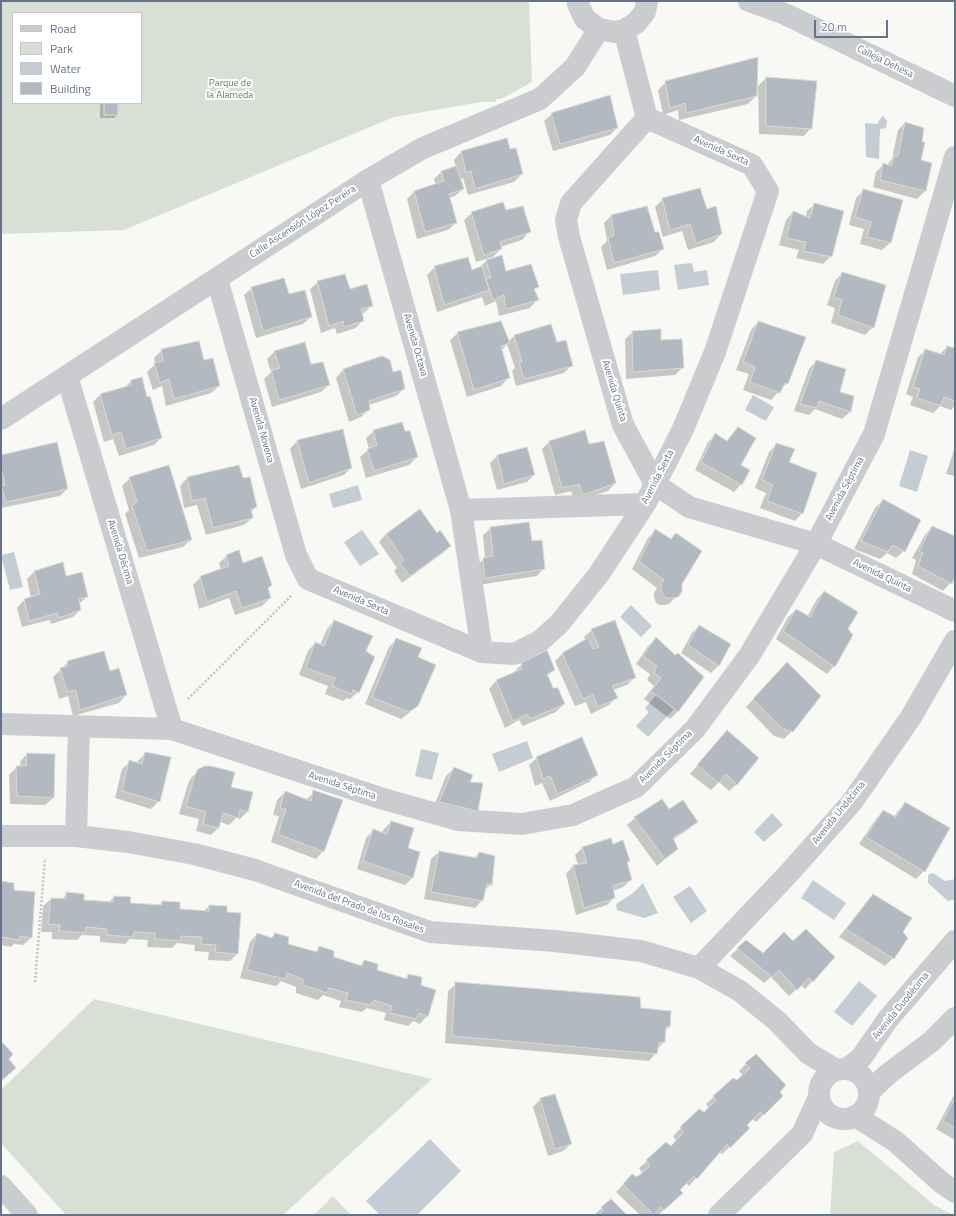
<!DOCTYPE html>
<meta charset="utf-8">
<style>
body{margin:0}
#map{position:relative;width:956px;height:1216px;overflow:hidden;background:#f8f8f5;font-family:"Titillium Web",sans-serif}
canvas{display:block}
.frame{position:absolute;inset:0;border:2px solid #647389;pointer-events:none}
.legend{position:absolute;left:12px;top:12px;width:130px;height:92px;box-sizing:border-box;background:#fff;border:1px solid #c1c7d0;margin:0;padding:5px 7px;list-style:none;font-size:12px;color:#647389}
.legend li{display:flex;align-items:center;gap:8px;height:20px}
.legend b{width:20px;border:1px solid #c1c7d0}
.scale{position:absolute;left:814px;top:20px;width:74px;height:18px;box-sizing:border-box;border:2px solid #647389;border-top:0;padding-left:5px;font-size:12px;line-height:14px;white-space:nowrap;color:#647389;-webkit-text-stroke:3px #fff;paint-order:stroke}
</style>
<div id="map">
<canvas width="956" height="1216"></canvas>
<div class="frame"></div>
<ul class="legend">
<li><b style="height:5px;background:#caccd0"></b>Road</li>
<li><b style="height:11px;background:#d8e0d5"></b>Park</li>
<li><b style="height:11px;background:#c5cdd4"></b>Water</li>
<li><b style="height:11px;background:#b2b9c0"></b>Building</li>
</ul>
<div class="scale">20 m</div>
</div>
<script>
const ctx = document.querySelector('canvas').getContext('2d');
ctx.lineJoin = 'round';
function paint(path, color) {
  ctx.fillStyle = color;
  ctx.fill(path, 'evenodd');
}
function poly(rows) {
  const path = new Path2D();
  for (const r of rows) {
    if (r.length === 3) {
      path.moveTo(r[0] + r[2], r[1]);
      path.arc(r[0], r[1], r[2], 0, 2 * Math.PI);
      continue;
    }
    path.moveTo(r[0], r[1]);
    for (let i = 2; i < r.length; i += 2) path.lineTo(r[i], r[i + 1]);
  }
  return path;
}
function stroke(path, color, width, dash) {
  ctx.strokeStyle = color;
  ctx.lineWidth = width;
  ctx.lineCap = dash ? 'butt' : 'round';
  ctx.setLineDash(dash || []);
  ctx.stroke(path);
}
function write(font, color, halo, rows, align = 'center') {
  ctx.font = font + ' "Titillium Web",sans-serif';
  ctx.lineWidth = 4;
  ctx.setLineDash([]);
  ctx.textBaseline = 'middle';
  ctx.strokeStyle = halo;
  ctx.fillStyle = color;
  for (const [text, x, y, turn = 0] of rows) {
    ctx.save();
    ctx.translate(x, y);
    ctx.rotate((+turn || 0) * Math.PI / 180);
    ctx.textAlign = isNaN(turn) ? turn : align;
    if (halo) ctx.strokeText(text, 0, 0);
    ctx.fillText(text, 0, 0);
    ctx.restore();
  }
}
const green = poly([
 [1,1,529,1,532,82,501,99,496,99,496,102,481,102,394,117,124,230,1,234],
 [13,13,141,13,141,103,13,103],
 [94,999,432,1079,283,1215,66,1215,1,1143,1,1090],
 [858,1141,934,1205,953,1215,830,1215,834,1152],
 [333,1196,351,1215,314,1215]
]);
const water = poly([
 [883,116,887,121,886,128,880,129,879,159,866,157,865,123,878,124,879,120],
 [692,263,694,272,707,270,709,285,678,290,674,265],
 [658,270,660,290,623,295,620,274],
 [753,395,774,407,766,421,745,410],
 [910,450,928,456,917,492,899,486],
 [358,485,362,500,333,508,329,494],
 [362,530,379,554,360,566,344,542],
 [14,552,23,587,10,590,1,555],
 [631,605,652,626,641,637,620,617],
 [658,693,674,709,648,737,636,726,649,712,645,708],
 [527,741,533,758,499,772,492,754],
 [421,749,439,753,432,780,415,776],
 [772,813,783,825,764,842,754,832],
 [933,873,945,881,955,879,955,899,948,901,928,883,928,875],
 [813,880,846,903,834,920,801,898],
 [643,883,658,913,644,918,617,910,616,904,632,894],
 [690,886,707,911,691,923,673,897],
 [859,981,877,996,852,1026,834,1012],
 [430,1139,461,1171,417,1215,380,1215,366,1201]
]);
const shadow = poly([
 [766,78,811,128,804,136,759,134,758,86],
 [666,82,756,96,748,104,679,120,678,110,663,115,658,90],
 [100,103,117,103,117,115,114,118,100,118],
 [552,114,617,128,610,135,553,151,544,121],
 [905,123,920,161,931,163,925,191,917,199,873,187,876,172,883,165,886,166,892,159,898,130],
 [509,150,522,174,514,182,468,195,463,178,460,180,463,189,455,196,449,198,456,223,448,230,417,239,407,199,414,192,436,185,434,179,441,172,456,167,454,160,461,152],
 [864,190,902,201,890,243,882,250,860,244,864,229,849,225,856,198],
 [663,199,706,210,721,234,714,242,688,250,682,231,663,237,655,207],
 [815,204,831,256,823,264,796,258,799,250,779,245,786,220,793,212,806,217,807,211],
 [505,212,529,232,522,240,500,247,501,249,493,257,476,262,464,220,472,213],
 [611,216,654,233,663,249,655,256,607,270,601,247,607,241,604,223],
 [501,256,505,272,538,286,534,290,537,300,530,308,499,316,496,301,485,306,482,297,437,312,427,275,435,267,471,271,479,268,486,261],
 [842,273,873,327,865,335,831,323,835,308,827,305,835,281],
 [318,282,349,290,372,305,364,313,362,314,363,320,356,328,337,334,335,328,321,333,310,289],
 [252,288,289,295,311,317,303,324,256,338,244,295],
 [758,322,787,383,771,400,743,390,749,374,736,370,751,330],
 [633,332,660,341,683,367,675,375,626,379,625,339],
 [458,333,508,342,514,336,556,343,572,365,564,373,516,386,512,371,515,368,507,344,501,351,508,378,501,386,467,397,450,340],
 [947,347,955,350,955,405,951,410,940,406,933,413,910,405,913,397,906,394,918,357,926,350,939,355],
 [162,350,204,361,219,386,211,393,166,406,162,386,153,390,147,372,155,364,154,358],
 [274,352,310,365,329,385,321,392,272,407,264,379,271,372,267,359],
 [382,357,404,389,396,396,369,405,369,409,361,417,349,422,336,378,343,370],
 [816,361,839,393,853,397,850,412,842,419,815,409,809,415,794,411,809,369],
 [131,381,147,399,161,438,154,445,119,456,113,439,104,442,93,402,101,394,124,388],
 [738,428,741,484,734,492,695,470,708,442,716,435,726,442],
 [342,430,351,468,344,475,301,489,290,449,297,441],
 [374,431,417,457,409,465,366,478,360,457,369,449,366,438],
 [549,442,615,483,608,491,575,502,571,491,555,495,542,449],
 [777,444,788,463,802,513,795,521,760,508,766,493,755,488,769,452],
 [955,447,955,476,946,474],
 [1,456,67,489,60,496,1,508],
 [497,456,534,475,527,482,497,490,490,463],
 [130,478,191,540,183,547,139,558,125,514,129,510,122,486],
 [187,478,242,479,256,507,250,513,252,518,244,525,206,535,197,505,184,508,180,486],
 [883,500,904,551,896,558,887,553,880,559,854,549,875,508],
 [932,527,955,537,955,583,952,581,943,591,912,574,916,560,912,558,925,535],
 [491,528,531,542,544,568,537,576,478,585,476,566,485,558,483,535],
 [655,531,670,540,681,584,677,596,669,604,665,605,660,605,656,603,654,597,654,593,657,588,632,569,648,538],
 [386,534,437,534,450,546,443,553,402,583,394,571,397,568,379,542],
 [227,556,243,564,271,585,267,589,270,598,262,606,235,615,229,598,199,609,193,585,201,577,221,570,219,563],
 [62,563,66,577,87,597,79,604,80,610,73,617,51,624,50,620,22,627,17,608,24,600,31,598,27,579,34,572],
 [824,592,847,629,834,666,827,674,776,639,788,617,796,610,807,617,817,599],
 [334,621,365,651,358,692,350,699,347,698,343,701,325,694,328,686,299,675,308,651,315,643,320,645,327,629],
 [699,626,719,665,711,673,681,653,692,633],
 [592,630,634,678,627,685,613,690,616,698,609,705,591,714,586,702,575,706,555,661,563,653,586,641,584,637],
 [397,639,416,657,417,705,409,713,401,719,365,704,389,647],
 [656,639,674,656,703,677,677,712,670,719,644,699,654,686,647,680,650,674,636,664,648,646],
 [68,662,109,672,126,695,119,703,73,716,68,696,59,699,53,677],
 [522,664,554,670,547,676,553,689,564,704,556,712,523,726,519,720,505,728,489,689,496,681,515,674,514,672],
 [780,671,792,731,784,739,774,736,746,707],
 [720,739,737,784,729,791,719,782,711,790,690,774],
 [146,753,159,801,151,809,115,798,122,769,130,762,137,764,138,761],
 [27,754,53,798,45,805,10,804,9,775,17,767,20,767,20,762],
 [537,758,596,775,589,782,550,801,542,783,535,786,529,765],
 [454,768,469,782,477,810,433,809,446,776],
 [199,770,230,787,247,812,240,819,236,818,229,825,220,822,219,827,211,835,196,831,199,819,179,814,188,784,191,778],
 [285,792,306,800,314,792,323,851,316,859,271,842,279,816,273,815,277,800],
 [905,803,924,871,916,879,859,844,876,819,884,811,894,817,898,811],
 [668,810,697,822,689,829,672,840,676,849,657,866,627,825,635,818],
 [391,822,407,848,412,878,405,885,357,869,366,838,373,831,382,834,383,830],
 [613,845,629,860,626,863,631,880,623,887,613,891,614,898,607,905,576,915,566,874,573,866,578,865,575,855,582,848],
 [439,852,474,858,479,853,491,884,484,891,482,900,475,908,424,899,431,859],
 [1,882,13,890,31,938,23,945,14,944,11,947,1,945],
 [67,894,83,901,108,903,114,897,129,904,158,906,162,902,178,910,204,911,210,906,226,913,237,954,230,961,208,960,209,952,194,951,195,945,177,943,172,948,147,947,148,940,130,939,125,944,100,942,100,936,82,935,77,940,52,939,52,932,41,932,43,906,51,899,61,900],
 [873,895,901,932,893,958,885,966,839,937,866,903],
 [257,934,270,939,275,934,287,945,315,952,320,947,333,958,360,966,364,961,376,971,404,979,409,975,420,986,427,1016,420,1024,413,1021,408,1026,384,1020,386,1013,367,1008,362,1012,339,1007,341,1001,323,995,318,1000,296,993,296,987,281,981,276,986,240,978,250,942],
 [746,941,763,955,793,942,834,957,805,989,801,985,789,996,771,977,764,983,730,956],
 [456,984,640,1009,669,1026,665,1031,664,1042,657,1049,656,1053,649,1061,445,1043,448,991],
 [746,1064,779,1092,782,1096,756,1122,752,1119,746,1125,749,1128,722,1154,719,1152,689,1186,686,1183,679,1190,674,1201,658,1215,640,1215,616,1192,632,1175,637,1178,643,1174,639,1168,647,1161,671,1147,677,1142,673,1136,699,1111,704,1113,709,1108,706,1104,733,1079,737,1081,743,1076,739,1071],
 [955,1093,955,1140,936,1129],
 [541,1099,571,1144,563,1151,548,1156,533,1107],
 [602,1208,625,1215,594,1215]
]);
const building = poly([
 [758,57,757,96,686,113,685,103,670,108,665,81,758,57],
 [766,77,817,81,812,129,766,126,766,77],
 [610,95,618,128,560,144,551,113,610,95],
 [104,103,118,103,118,115,104,115,104,103],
 [905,122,924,128,922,142,925,142,921,160,932,163,926,191,880,180,883,163,891,166,894,156,898,156,905,122],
 [507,138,510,149,516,148,523,174,475,189,471,171,466,173,461,151,507,138],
 [456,166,464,189,449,194,457,223,425,232,414,191,444,181,441,171,456,166],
 [700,188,707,209,716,206,722,234,696,243,690,224,670,230,662,198,700,188],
 [863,189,903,200,891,243,867,237,871,222,855,217,863,189],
 [503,202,506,210,523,206,531,232,500,242,502,249,484,255,471,212,503,202],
 [814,203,844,211,832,257,803,251,806,242,786,238,793,211,810,218,814,203],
 [647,206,655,232,659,232,664,249,614,263,608,238,614,235,611,215,647,206],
 [502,255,506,271,531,264,539,287,534,289,539,300,506,309,504,295,493,300,486,279,491,278,486,260,502,255],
 [468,257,472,270,482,266,489,290,444,305,434,266,468,257],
 [842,272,886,285,874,328,838,315,842,300,834,297,842,272],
 [345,274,350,289,367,284,373,306,361,309,364,321,344,327,343,321,329,326,317,281,345,274],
 [284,278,289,294,305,290,312,317,263,331,251,287,284,278],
 [501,321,510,343,501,346,510,378,474,390,457,332,501,321],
 [758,321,806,337,788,384,785,383,780,393,750,382,755,367,743,362,758,321],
 [551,324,557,342,566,340,573,366,524,379,519,362,522,362,514,335,551,324],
 [661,329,661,340,682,339,684,368,633,372,632,331,661,329],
 [199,341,204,360,213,358,220,386,174,399,169,379,160,383,154,363,163,361,161,349,199,341],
 [305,342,311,364,323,362,330,385,279,400,271,370,280,368,274,351,305,342],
 [947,346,955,348,955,401,944,397,941,406,917,398,920,389,913,387,925,349,944,355,947,346],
 [382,356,390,360,393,372,401,370,405,389,369,401,370,410,357,415,343,369,382,356],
 [816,360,846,369,840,392,854,396,851,412,819,401,817,408,800,404,816,360],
 [142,377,147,397,150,396,162,438,126,449,121,432,112,435,100,394,131,385,131,380,142,377],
 [402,422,405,431,410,431,418,457,374,471,367,449,377,445,373,430,402,422],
 [738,427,756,438,741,465,750,470,742,485,701,462,715,433,727,441,738,427],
 [343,429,352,468,309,483,297,440,343,429],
 [585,430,589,444,604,441,616,483,583,495,579,484,562,488,549,441,585,430],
 [57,442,68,489,6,502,1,486,5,485,1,467,1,455,57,442],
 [776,443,795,449,789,462,817,473,803,514,767,501,773,485,762,480,776,443],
 [527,447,535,475,504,484,497,455,527,447],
 [169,465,192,540,147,551,132,506,137,502,129,477,169,465],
 [239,465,243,478,250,477,257,507,251,509,253,518,213,528,205,498,192,501,187,477,239,465],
 [883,499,921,520,905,552,893,545,888,552,861,541,883,499],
 [420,509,437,533,440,530,451,546,410,576,400,563,404,560,386,534,420,509],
 [529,522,532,541,542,540,545,569,485,578,483,558,493,556,490,527,529,522],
 [932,526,955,536,955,576,952,584,918,566,923,553,919,551,932,526],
 [655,529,671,539,676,533,702,551,682,584,682,590,681,593,678,597,674,598,667,598,663,595,661,590,661,584,664,580,639,561,655,529],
 [239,550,243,563,262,556,272,585,268,588,271,598,242,608,236,591,207,602,200,576,229,566,226,555,239,550],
 [63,562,66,576,82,572,88,597,79,599,81,610,59,618,57,613,29,621,24,599,40,594,34,571,63,562],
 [824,591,858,612,848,629,853,635,835,667,783,631,796,609,810,617,824,591],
 [334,620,373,636,366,651,375,657,359,693,353,690,352,694,332,686,335,678,306,668,315,642,324,646,334,620],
 [615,620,636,678,612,686,618,698,598,707,593,695,583,699,562,653,588,638,593,649,599,647,591,629,615,620],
 [699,625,731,644,719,666,688,645,699,625],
 [656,637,675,655,678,653,704,677,678,712,651,691,661,678,654,673,657,666,643,656,656,637],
 [396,638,422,648,418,657,436,665,418,706,409,712,372,697,396,638],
 [547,650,555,670,547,674,553,688,558,688,565,704,530,719,527,714,513,721,496,680,522,669,521,663,547,650],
 [104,651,110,671,119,668,127,695,80,710,76,690,67,692,60,668,68,666,67,661,104,651],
 [787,662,821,696,793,732,782,728,753,699,787,662],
 [727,730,759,758,737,785,726,774,719,783,697,765,727,730],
 [582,737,598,775,558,794,550,776,543,779,536,757,582,737],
 [145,752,171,757,160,802,122,791,129,760,142,764,145,752],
 [27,753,55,754,54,798,17,796,16,766,26,766,27,753],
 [205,766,210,766,235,772,231,787,253,792,248,812,240,810,238,818,223,813,219,828,203,824,206,812,186,806,195,775,198,769,205,766],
 [454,767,473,775,470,782,483,783,478,811,439,802,454,767],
 [313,790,343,800,324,852,278,834,286,809,280,808,285,791,311,801,313,790],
 [662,799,669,809,683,800,698,822,673,838,678,849,665,859,634,817,662,799],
 [905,802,950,828,925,872,866,837,883,810,896,817,905,802],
 [391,821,414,828,408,848,420,852,413,878,363,861,373,829,387,834,391,821],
 [611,838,613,844,623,840,630,861,627,862,632,880,613,886,615,898,584,908,573,865,587,863,582,847,611,838],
 [439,851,477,858,479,852,495,856,492,885,487,884,483,901,431,892,439,851],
 [1,881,14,883,14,890,35,892,32,938,20,936,20,940,1,937,1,881],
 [66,892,84,894,84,900,113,902,114,896,131,897,130,903,162,905,162,901,180,902,180,909,209,911,209,905,227,906,227,912,241,913,238,954,215,952,216,945,201,944,202,937,181,936,181,941,155,939,155,933,134,932,133,937,107,935,107,929,86,927,85,933,59,931,60,925,48,924,51,898,66,899,66,892],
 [873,894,912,918,903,932,908,938,894,959,846,929,873,894],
 [806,929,835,957,813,982,809,978,797,990,779,970,772,977,737,948,746,940,763,953,784,932,793,941,806,929],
 [257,933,272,938,275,933,289,937,288,944,317,952,319,946,334,951,334,957,362,966,364,960,378,964,377,970,407,979,408,974,422,977,421,985,436,990,428,1017,419,1013,416,1019,390,1013,392,1006,374,1000,371,1005,346,1000,348,993,329,988,327,993,303,985,303,979,287,973,285,979,247,970,257,933],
 [455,982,640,997,641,1008,671,1011,670,1027,666,1027,665,1042,659,1043,657,1054,452,1036,455,982],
 [1,1041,13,1054,9,1059,16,1068,1,1081,1,1041],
 [756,1054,786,1085,780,1092,783,1096,764,1115,760,1112,747,1125,750,1128,730,1148,727,1144,697,1179,694,1176,680,1190,683,1193,664,1210,661,1207,654,1215,623,1184,632,1174,637,1177,650,1166,646,1160,666,1142,671,1146,683,1133,680,1127,699,1109,704,1112,716,1100,713,1096,733,1078,737,1080,750,1068,745,1063,756,1054],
 [555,1094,572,1144,555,1149,540,1098,555,1094],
 [955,1098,955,1128,943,1121,955,1098],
 [611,1199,627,1215,599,1215,603,1210,601,1207,611,1199]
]);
const path = poly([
 [188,699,292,595],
 [35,982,45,858]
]);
const street = poly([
 [578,1,578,4,585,19,599,29,615,32,624,30,636,23,645,12,647,1],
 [749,1,785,14,955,96],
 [624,30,647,118],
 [647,118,571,203,566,220,569,237,623,425,655,484,689,507,816,544,955,611],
 [368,180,461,510,645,504],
 [217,279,296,555,308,579,482,652,514,654,540,641,559,624,599,574,645,504,683,429,715,352,768,191,752,165,647,118],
 [67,376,172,729],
 [1,419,368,180,423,148,540,99,575,67,599,29],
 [461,510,482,652],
 [1,724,172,729,380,798,458,820,522,824,573,815,636,787,695,729,749,656,816,544,874,434,955,157],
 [1,836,76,836,128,842,194,854,255,870,430,932,555,941,641,951,699,968,740,991,777,1021,808,1053,836,1070],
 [76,836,79,727],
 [699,968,790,872,852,802,911,717,955,641],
 [847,1069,861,1058,888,1019,955,941],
 [844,1094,25],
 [869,1092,888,1074,932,1041,955,1018],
 [855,1116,895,1141,942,1183,955,1192],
 [1,1186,27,1215],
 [719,1215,802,1134,819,1097]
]);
const streetNames = [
 ["Calleja Dehesa",885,62,26],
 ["Avenida Sexta",721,151,24],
 ["Calle Ascensión López Pereira",303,222,-33],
 ["Avenida Octava",415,345,74],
 ["Avenida Quinta",614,391,73],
 ["Avenida Novena",261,430,74],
 ["Avenida Sexta",658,477,-63],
 ["Avenida Séptima",845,489,-62],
 ["Avenida Décima",120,552,73],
 ["Avenida Quinta",882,576,26],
 ["Avenida Sexta",361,601,23],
 ["Avenida Séptima",666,757,-45],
 ["Avenida Séptima",342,786,18],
 ["Avenida Undécima",839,813,-51],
 ["Avenida del Prado de los Rosales",359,907,20],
 ["Avenida Duodécima",901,1006,-51]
];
const parkNames = [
 ["Parque de",230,84],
 ["la Alameda",230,96]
];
paint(green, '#d8e0d5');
paint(water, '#c5cdd4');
paint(shadow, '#0003');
paint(building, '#b2b9c0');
stroke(building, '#d9dad7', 1);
stroke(path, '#c0c2c5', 2.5, [2, 2]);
stroke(street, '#caccd0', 22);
write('10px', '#647389', '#fff', streetNames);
write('10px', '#617a60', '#fff', parkNames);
</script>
